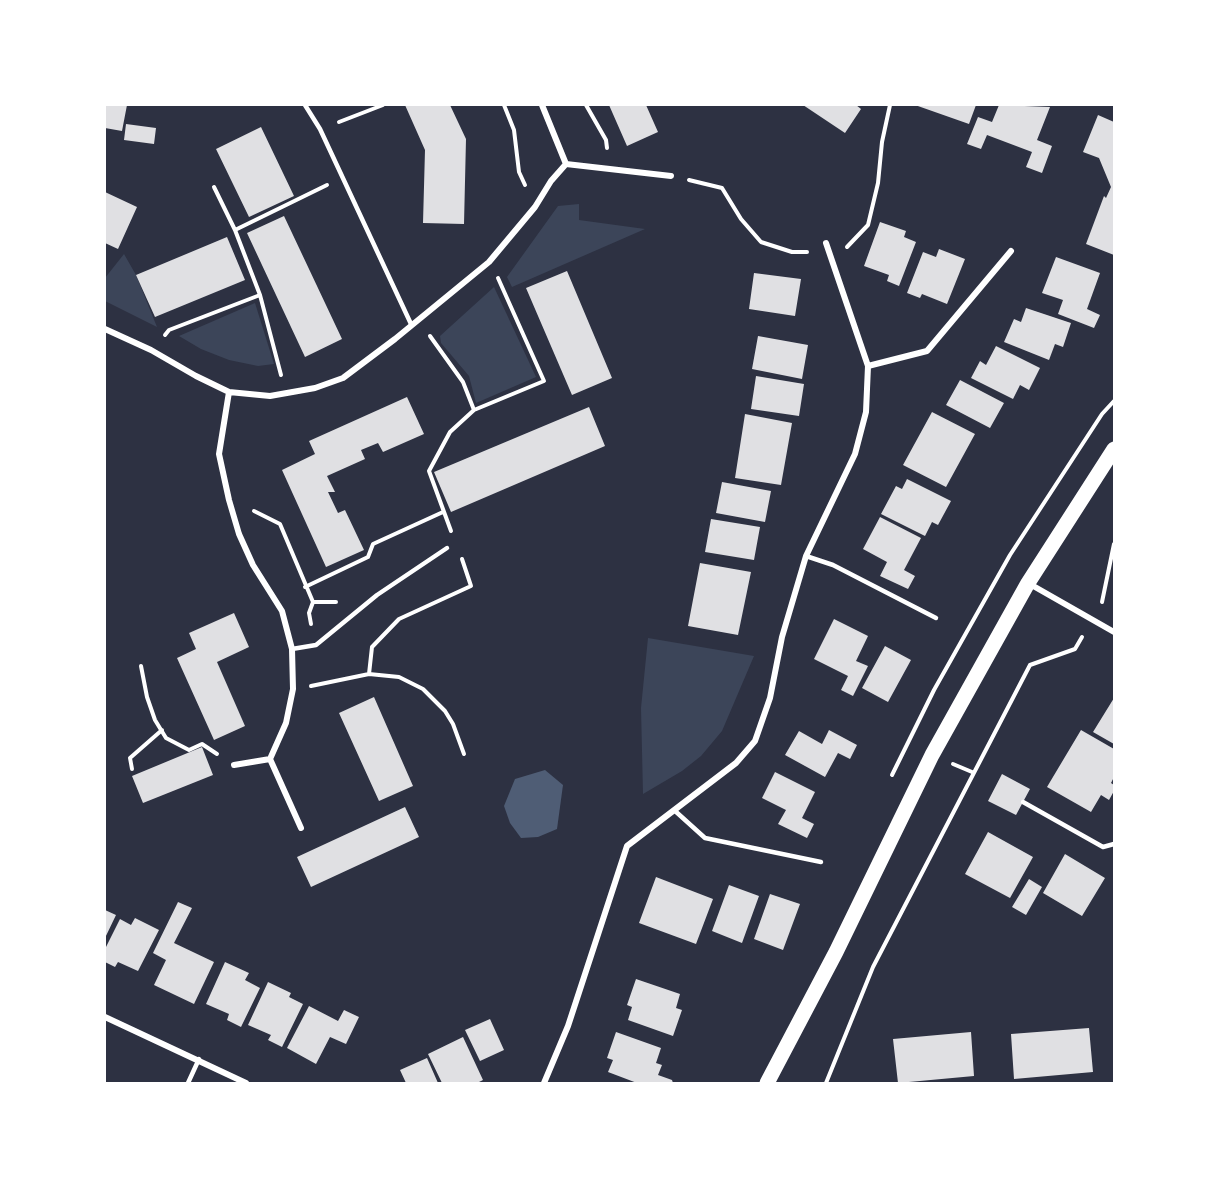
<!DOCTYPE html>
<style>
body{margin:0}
#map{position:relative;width:1219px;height:1188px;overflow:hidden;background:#2d3142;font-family:Overpass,sans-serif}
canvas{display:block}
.frame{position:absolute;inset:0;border:106px solid #fff;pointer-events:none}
</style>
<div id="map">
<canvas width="1219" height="1188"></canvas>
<div class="frame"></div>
</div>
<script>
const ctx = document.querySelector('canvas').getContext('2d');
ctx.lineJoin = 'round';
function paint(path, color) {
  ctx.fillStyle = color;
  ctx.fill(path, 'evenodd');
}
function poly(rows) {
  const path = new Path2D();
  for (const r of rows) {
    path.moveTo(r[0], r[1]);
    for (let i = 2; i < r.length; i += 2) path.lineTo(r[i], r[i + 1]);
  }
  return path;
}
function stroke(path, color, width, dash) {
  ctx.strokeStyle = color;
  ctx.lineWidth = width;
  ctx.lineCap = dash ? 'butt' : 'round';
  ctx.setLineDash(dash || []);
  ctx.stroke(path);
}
const green = poly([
 [579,204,579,220,645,229,512,287,507,277,558,206],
 [124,254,136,275,157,327,105,301,105,278],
 [494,287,536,377,476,403,469,376,441,343,440,336],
 [255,303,274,364,258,366,229,360,201,349,179,336],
 [648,638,754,656,722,731,701,756,682,771,643,794,641,708]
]);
const water = poly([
 [545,770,563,785,557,829,538,837,521,838,510,823,504,806,515,779]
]);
const building = poly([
 [105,105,127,105,122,131,105,128],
 [405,105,450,105,466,139,464,224,423,223,425,150],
 [609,105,646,105,658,132,627,146],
 [803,105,856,105,861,109,845,133],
 [915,105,976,105,969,124],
 [999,105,1050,107,1037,140,1052,146,1042,173,1026,167,1032,152,987,135,981,149,967,144,978,117,992,122],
 [1098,115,1114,122,1114,255,1086,244,1104,196,1106,198,1111,187,1099,158,1083,152],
 [126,124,156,128,154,144,124,140],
 [261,127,294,196,249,217,216,149],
 [105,192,137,207,118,249,105,243],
 [284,216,342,339,305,357,247,233],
 [880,222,906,231,904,237,916,242,899,286,887,281,889,275,864,266],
 [227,237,245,280,155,317,136,275],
 [939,249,965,259,947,304,922,294,920,298,907,293,923,252,936,257],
 [1056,257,1100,273,1087,309,1100,315,1094,328,1058,314,1063,300,1042,293],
 [567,271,612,378,572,395,526,288],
 [754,273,801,279,795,316,749,309],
 [1026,308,1071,323,1063,347,1055,344,1049,360,1004,342,1014,319,1021,322],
 [758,336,808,345,802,379,752,369],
 [996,346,1040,368,1029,390,1020,385,1013,399,971,378,980,361,986,365],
 [756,376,804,384,799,416,751,409],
 [960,380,1004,403,990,428,946,405],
 [407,397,424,434,383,452,378,443,361,450,365,459,327,476,335,492,328,492,338,513,345,510,364,550,326,567,282,470,315,454,309,441],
 [589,407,605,446,451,512,434,472],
 [932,412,975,434,946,487,903,465],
 [745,414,792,423,781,485,735,478],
 [907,479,951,501,938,525,932,522,925,536,881,514,896,486,902,489],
 [722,482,771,491,765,522,716,513],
 [880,517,921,538,904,570,915,576,908,589,880,576,887,562,863,549],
 [711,519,760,527,754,560,705,552],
 [700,563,751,572,738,635,688,626],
 [234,613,249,647,217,662,245,726,214,740,177,658,196,649,189,633],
 [834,619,868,636,856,661,868,666,853,696,841,690,848,676,814,659],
 [885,646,911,660,888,702,862,688],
 [374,697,413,786,379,801,339,713],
 [1114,698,1114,744,1093,732],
 [829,730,857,745,850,759,838,753,825,777,785,755,799,731,822,744],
 [1081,730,1114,749,1114,777,1111,783,1114,785,1114,791,1109,800,1101,795,1091,812,1047,787],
 [202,747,213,775,143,803,132,776],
 [775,772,815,792,802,818,814,824,807,838,778,824,786,810,762,798],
 [1002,774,1030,789,1016,815,988,801],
 [405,807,419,837,311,887,297,857],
 [988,832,1033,857,1010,898,965,874],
 [1065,854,1105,878,1082,916,1043,893],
 [656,877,713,899,696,944,639,923],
 [1029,879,1042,887,1026,915,1012,907],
 [729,885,759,896,742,943,712,931],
 [770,894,800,904,783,950,754,939],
 [178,902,192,908,174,943,214,962,194,1004,154,985,166,960,153,953],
 [105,910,116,915,105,938],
 [135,918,159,930,138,971,118,962,115,967,105,962,105,949,120,919,131,925],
 [225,962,249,973,245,980,260,988,241,1027,227,1020,229,1014,206,1004],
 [636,979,680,994,676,1008,682,1010,673,1036,628,1020,632,1007,627,1005],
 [268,982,291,993,289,997,303,1004,282,1047,268,1040,271,1035,248,1025],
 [309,1006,338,1021,344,1010,359,1017,346,1044,330,1037,316,1064,287,1048],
 [490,1019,504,1050,480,1061,465,1030],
 [1089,1028,1093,1072,1014,1079,1011,1034],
 [616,1032,661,1048,656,1063,662,1065,658,1075,672,1080,673,1083,637,1083,608,1072,613,1060,607,1058],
 [971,1032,974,1076,898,1083,893,1039],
 [463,1037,483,1080,477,1083,442,1083,428,1054],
 [427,1058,438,1083,406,1083,400,1070]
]);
const path = poly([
 [504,105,514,130,519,172,525,185],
 [586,105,606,140,607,148],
 [339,122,383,105],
 [689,180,722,188,741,219,761,242,792,252,807,252],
 [214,187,235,230,260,295,281,375],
 [235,230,327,185],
 [847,247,868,225,878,183,882,142,890,105],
 [165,335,169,330,260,295],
 [430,336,463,382,474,410],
 [254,511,280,524,313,602,309,613,311,624],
 [451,531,429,471,450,432,474,410,544,381,498,278],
 [305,587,368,557,373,544,443,512],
 [313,602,336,602],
 [1102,602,1114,544],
 [141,666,147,697,155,720,166,738,189,750,202,744,217,754],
 [369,674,372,647,399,619,471,586,462,559],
 [311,686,369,674,399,677,423,689,445,711,453,724,464,754],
 [953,764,972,772],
 [132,769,130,758,162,730],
 [892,775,934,690,1010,555,1102,414,1114,401],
 [826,1083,873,967,1030,665,1075,649,1082,637]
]);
const service = poly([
 [305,105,320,129,411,324],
 [806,556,833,565,936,618],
 [292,649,316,645,377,595,447,548],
 [1023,802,1103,847,1114,844],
 [674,810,705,838,821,862],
 [188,1083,199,1059]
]);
const minor = poly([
 [542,105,566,164,671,176],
 [105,329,151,350,196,376,229,392,270,396,315,388,343,378,395,339,489,262,535,207,551,181,566,164],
 [868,366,927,351,1011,251],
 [229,392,219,454,229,500,239,534,253,565,282,611,292,649,293,689,286,723,270,759,301,828],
 [1028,583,1114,632],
 [234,765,270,759],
 [105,1017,246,1083],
 [544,1083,568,1026,627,846,736,763,755,741,770,698,782,637,806,556,855,454,866,412,868,366,826,243]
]);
const primary = poly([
 [767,1083,836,952,932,755,1028,583,1114,449]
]);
paint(green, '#3c4559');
paint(water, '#4f5d75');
paint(building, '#e0e0e3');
stroke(path, '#fff', 4);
stroke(service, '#fff', 4.5);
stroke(minor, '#fff', 6);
stroke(primary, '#fff', 15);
</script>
